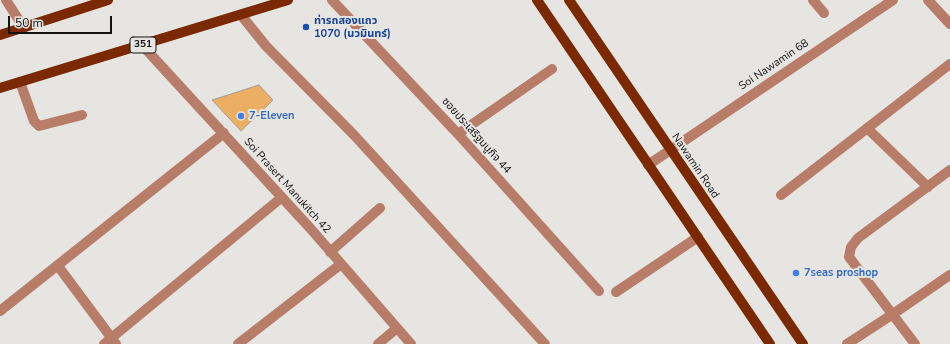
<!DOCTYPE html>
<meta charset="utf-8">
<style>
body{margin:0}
#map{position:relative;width:950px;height:344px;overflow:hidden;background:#e6e5e2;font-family:"Nunito Sans",sans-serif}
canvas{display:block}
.scale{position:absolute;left:8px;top:16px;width:104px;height:18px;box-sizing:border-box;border:2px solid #121211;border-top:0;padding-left:5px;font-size:12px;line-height:14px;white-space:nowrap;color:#121211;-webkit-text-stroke:3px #e6e5e2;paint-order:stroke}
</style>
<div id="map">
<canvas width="950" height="344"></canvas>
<div class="scale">50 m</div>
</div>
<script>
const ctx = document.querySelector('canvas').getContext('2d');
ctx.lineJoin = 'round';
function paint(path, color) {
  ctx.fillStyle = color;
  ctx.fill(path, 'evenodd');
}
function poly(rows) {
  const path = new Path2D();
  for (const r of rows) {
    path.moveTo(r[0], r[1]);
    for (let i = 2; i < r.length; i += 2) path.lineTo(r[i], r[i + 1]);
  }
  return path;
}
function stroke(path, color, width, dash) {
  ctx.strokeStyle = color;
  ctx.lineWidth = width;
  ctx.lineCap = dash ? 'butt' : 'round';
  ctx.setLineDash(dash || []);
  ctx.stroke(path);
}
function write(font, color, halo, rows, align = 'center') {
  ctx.font = font + ' "Nunito Sans","Noto Sans Thai",sans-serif';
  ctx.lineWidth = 4;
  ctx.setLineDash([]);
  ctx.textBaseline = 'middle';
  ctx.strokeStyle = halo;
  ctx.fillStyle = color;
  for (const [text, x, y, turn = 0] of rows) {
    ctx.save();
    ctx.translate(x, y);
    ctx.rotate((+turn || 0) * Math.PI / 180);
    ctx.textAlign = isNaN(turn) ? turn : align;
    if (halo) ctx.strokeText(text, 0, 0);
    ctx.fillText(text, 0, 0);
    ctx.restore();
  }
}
const building = poly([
 [259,85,273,100,241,131,212,100,259,85]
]);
const minor = poly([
 [6,0,24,28],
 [332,0,458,134,599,291],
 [813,0,824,13],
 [928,0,950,24],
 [241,15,266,46,354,135,545,344],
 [142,45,310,228,411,344],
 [20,82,34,121,39,126,82,115],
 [867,128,928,187],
 [458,134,552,69],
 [648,165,893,0],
 [781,195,950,64],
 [330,252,380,208],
 [58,266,116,344],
 [616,292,698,237],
 [0,311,224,133],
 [104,344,281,198],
 [238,344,341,264],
 [378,344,397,328],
 [847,344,893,314,950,275],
 [915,344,849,257,851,247,858,238,950,170]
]);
const major = poly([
 [537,0,770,344],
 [569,0,803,344],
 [0,35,108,0],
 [0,88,288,0]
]);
const markers = [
 [306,27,4,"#1a4fb4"],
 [241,116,4,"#3f7fe0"],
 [796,273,4,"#3f7fe0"]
];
const shields = [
 [143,45,26]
];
const shieldNames = [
 ["351",143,45]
];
const transitNames = [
 ["ท่ารถสองแถว",314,21],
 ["1070 (นวมินทร์)",314,34]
];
const streetNames = [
 ["Soi Nawamin 68",774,65,-34],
 ["ซอยประเสริฐมนูกิจ 44",476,136,48],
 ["Nawamin Road",695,166,56],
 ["Soi Prasert Manukitch 42",287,186,48]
];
const shopNames = [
 ["7-Eleven",249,116],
 ["7seas proshop",804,273]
];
paint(building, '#ecae63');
stroke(building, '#a09d9b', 1);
stroke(minor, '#b87d68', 10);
stroke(major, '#7a2903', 10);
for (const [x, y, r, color] of markers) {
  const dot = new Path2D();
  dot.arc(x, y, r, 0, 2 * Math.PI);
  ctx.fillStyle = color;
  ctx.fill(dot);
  stroke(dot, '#e6e5e2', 1.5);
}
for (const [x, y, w] of shields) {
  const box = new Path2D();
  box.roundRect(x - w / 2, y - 8, w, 16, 3);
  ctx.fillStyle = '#e6e5e2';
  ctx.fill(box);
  stroke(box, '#121211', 1);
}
write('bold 10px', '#121211', null, shieldNames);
write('bold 11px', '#164399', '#e6e5e2', transitNames, 'left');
write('11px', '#121211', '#e6e5e2', streetNames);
write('bold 11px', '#366cbe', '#e6e5e2', shopNames, 'left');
</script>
